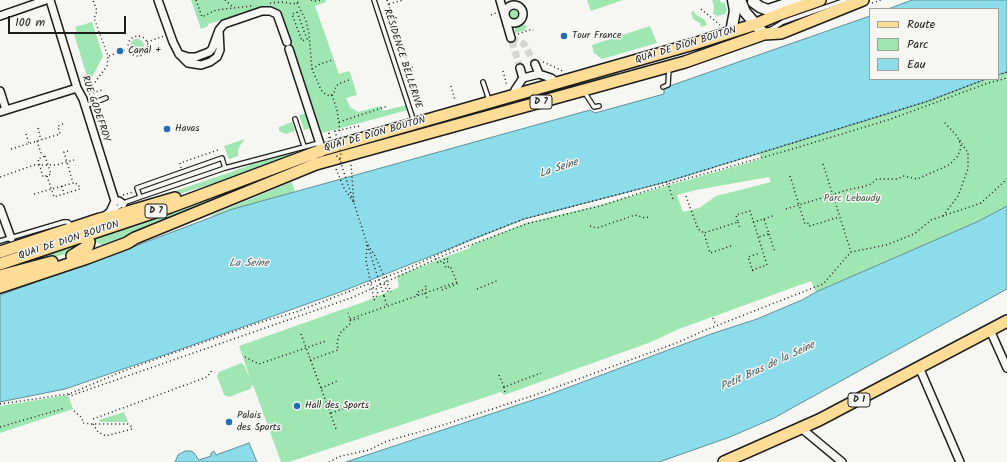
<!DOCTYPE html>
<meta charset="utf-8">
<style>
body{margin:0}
#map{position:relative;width:1007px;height:462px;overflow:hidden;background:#f6f6f2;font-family:Kalam,sans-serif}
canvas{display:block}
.legend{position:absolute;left:869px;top:8px;width:130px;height:72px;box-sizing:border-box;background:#f6f6f2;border:1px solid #9f9f9c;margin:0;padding:5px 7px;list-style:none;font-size:12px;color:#1c1c1c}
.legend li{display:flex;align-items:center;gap:8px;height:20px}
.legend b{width:20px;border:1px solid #9f9f9c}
.scale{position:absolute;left:8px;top:16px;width:118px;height:18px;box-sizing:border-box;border:2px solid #1c1c1c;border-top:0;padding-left:5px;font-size:12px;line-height:14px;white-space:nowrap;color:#1c1c1c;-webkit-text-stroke:3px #f6f6f2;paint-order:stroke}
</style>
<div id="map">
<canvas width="1007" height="462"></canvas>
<ul class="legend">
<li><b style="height:5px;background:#ffdd96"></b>Route</li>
<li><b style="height:11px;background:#9fe6b3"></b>Parc</li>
<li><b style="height:11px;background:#8ddcea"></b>Eau</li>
</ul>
<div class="scale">100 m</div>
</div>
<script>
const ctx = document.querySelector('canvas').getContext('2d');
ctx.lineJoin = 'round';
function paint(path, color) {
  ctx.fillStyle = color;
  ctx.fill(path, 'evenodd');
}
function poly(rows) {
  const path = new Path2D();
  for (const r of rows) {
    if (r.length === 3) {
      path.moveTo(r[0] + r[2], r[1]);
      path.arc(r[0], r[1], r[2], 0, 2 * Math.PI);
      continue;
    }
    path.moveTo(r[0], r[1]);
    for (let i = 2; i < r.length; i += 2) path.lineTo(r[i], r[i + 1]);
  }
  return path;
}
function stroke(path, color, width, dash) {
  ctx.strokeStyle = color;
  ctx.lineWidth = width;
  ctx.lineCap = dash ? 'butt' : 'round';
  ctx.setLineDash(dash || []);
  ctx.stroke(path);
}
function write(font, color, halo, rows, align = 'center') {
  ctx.font = font + ' Kalam,sans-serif';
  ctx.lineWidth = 3;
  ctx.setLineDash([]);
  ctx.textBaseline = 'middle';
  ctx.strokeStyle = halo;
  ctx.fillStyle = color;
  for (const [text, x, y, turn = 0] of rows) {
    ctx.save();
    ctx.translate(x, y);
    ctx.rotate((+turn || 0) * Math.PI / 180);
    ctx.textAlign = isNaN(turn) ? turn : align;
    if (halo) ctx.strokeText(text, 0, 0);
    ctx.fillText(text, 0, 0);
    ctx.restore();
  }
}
const green = poly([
 [191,0,325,0,326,2,315,6,339,74,349,71,350,72,357,95,346,98,350,107,358,112,381,106,383,111,406,105,408,110,322,133,280,12,276,9,267,6,208,24,208,26,201,29],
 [587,0,623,0,591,11],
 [712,0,720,0,721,3,724,2,727,10,725,14,718,16,713,14,714,6],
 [514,15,5],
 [694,11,696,15,704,19,707,25,701,27,700,23,693,19,691,12],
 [92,22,103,56,89,83,74,34,77,32,75,27],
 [522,24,528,26,525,28,526,30,515,33,515,28],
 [650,26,657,43,602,59,594,53,592,45],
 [137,46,7],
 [618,72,618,74,578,88,429,129,428,124],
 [1007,72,1007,206,979,221,816,292,811,281,679,329,651,342,504,395,501,392,289,462,281,462,253,385,250,389,229,397,224,395,217,376,219,372,241,363,244,365,251,381,239,346,369,300,399,287,397,276,448,256,470,248,471,245,526,223,600,205,761,159,759,153,926,102,986,79,998,79,998,75],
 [769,177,771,182,716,196,699,208,683,212,677,195,696,190],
 [307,113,311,128,304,130,299,115],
 [292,122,295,131,286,134,279,131,279,127],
 [416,127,418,132,326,157,327,152],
 [245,139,241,144,238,150,238,156,229,159,224,146],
 [292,152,293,155,222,181,122,211,121,208,135,205,248,166,254,162],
 [292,182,295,192,233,209,212,217,212,215],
 [210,196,212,198,196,207,139,231,102,245,96,242,95,239,97,236],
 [77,243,80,245,77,250,35,264,14,267,13,264],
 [68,395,73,409,0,433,0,406],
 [124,412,128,422,100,422,99,420]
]);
const water = poly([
 [912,0,1007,0,1007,72,998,75,998,9,888,9,912,0],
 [870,16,870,79,986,79,926,102,666,182,524,219,343,291,173,352,65,389,0,402,0,295,125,250,233,209,590,110,595,113,664,94,664,88,870,16],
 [1007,206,1007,289,774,418,730,437,659,462,346,462,548,395,711,334,757,319,802,300,816,292,979,221,1007,206],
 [249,443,257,462,175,462,178,455,185,451,191,451,194,453,199,460,211,456,211,453,214,451,216,455,249,443]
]);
const streetTunnel = poly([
 [520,68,511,38,524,44,535,64]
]);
const path = poly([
 [196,0,202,17,216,10,252,6],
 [225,0,234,8],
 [311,0,315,1,323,0],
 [387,0,409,65,413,68],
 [270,3,283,2,293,4,297,3,300,0],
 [297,3,306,21,309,34,312,69,321,90,325,94,330,96,334,93,336,86,340,83,349,80],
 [872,3,881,0],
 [389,4,403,0],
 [701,9,720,25],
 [297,12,307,39,302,41,292,14,297,12],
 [491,15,496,13],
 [518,34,532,29,533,30],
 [138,46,10],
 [147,42,164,36],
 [109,56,128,49],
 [543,62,557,68,562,71],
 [312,69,320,64,332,60],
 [503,71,507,86],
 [998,75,1007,72],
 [451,86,455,100],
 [88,92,107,66,108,56,94,18,97,11,93,0],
 [89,94,102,90],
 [332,95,337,110,340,133],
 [339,122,388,106],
 [38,128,41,140],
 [26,134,29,144],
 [329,138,329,133],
 [37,141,42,156],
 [11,149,60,134,58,126,65,123],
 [45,156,51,174,43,177,38,159,45,156],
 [823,164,851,252,886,245,914,234,931,220,981,203,1007,179],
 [181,168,180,163,218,150],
 [336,169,344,188,354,203,351,164,352,164],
 [47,176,54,197,80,189,78,184,73,183],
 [790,176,799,205,847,190,862,187,871,184,877,179,896,179,904,176,917,179,949,165,957,157,960,151,961,145,957,136,943,121],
 [0,177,34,165,56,165,74,160],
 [666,182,931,100,986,79],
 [62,186,64,194],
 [34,194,73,183,64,152,68,151],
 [123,195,133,192],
 [686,196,698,229,704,233],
 [786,209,799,205,805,224,809,223,810,226,839,217],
 [943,216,958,196,968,169,968,153,959,139],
 [764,219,775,215],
 [738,222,740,229],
 [753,222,764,219,769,234,758,237],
 [590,226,597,228,635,215,645,218,649,217],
 [769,234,775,252],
 [731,246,710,253,704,233,738,222,736,215,750,211,767,265,752,270],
 [753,271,748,257,760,253],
 [384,284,387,291,391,292],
 [477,289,499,280],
 [442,290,457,284,457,282],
 [425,293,427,298],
 [417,295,417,292,427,289,425,285],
 [384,296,387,306],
 [374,300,378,294,376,288],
 [713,318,716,325],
 [350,319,457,282,450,266,446,268,444,263,449,261,447,258,438,263,435,257],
 [350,319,353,320,360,318],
 [301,334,336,429],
 [245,357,259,364,326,341],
 [310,360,338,350,337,342,340,333,351,323,348,313],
 [499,375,504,387,541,373],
 [504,387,505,392],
 [321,388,337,381],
 [69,394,70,396,351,298,447,254,526,224,600,206,668,184,673,199],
 [0,404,69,394,121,372,162,357,261,322,296,312,404,270,472,239,524,219,666,182,668,184,789,150,891,119,988,83,1007,78],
 [74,411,82,418,83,423,93,424,128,424,132,427,132,429,106,436,98,432,93,424],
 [331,413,351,406],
 [93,419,207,377,213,369],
 [0,427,65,408],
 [329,462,341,456,369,450,387,441,437,427,535,395,679,342,703,331,823,284,851,252]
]);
const lane = poly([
 [374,0,414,122],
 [770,30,783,22,846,0],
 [483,82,489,100],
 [663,87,668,85,669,68],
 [585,93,594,107,599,106],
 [85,106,106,98],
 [295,119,304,146],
 [140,197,137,188,222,158,225,168],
 [112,211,126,202,225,168,319,143],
 [0,241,64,222,68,222,73,227]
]);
const street = poly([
 [50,0,77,88,83,99,115,201,110,212,103,217],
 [158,0,173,42,179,54,188,63,201,65,210,62,217,57,220,50,219,30,212,49,209,52,196,57,188,57,179,54],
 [500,0,511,38],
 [514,14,9],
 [0,16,46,0],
 [219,30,224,24,262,11,270,11,277,14,287,42],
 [289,49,322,150,321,153],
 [535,64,539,74],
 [520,68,523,78],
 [0,91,6,110],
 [513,97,515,90,523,78,539,74,551,78,558,84],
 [0,112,77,88],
 [115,201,119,201,123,204],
 [0,208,11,238],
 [990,330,1007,368],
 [919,367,960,462],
 [801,428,842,462]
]);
const secondary = poly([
 [740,0,745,12,764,34],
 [753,2,760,7,768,10,798,0],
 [731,32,735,11,733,0]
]);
const primary = poly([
 [0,252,100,219,114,216,175,198],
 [72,256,88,246,89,242,88,240,81,237],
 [0,264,170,207,322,150,697,43,756,24,780,14,820,0],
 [0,276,52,262],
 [0,287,87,258,127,243,135,238,316,164,685,62,764,34,781,33,863,0],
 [724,462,819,420,1007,321]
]);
const pathBridge = poly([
 [359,126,335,131,341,153,340,160,384,296],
 [329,133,336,155,340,160],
 [367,245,366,260,374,300],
 [368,245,375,256,391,292]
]);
const markers = [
 [564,36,4,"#1f6fb2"],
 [120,51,4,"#1f6fb2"],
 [167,129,4,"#1f6fb2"],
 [297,406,4,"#1f6fb2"],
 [229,422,4,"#1f6fb2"]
];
const shields = [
 [541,102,22],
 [156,211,22],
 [859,400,22]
];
const shieldNames = [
 ["D 7",541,102],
 ["D 7",156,211],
 ["D 1",859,400]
];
const poiNames = [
 ["Tour France",572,36],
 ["Canal +",128,51],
 ["Havas",175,129],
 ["Hall des Sports",305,406],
 ["Palais",237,416],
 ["des Sports",237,428]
];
const streetNames = [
 ["QUAI DE DION BOUTON",686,46,-17],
 ["RÉSIDENCE BELLERIVE",402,59,72],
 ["RUE GODEFROY",95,109,71],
 ["QUAI DE DION BOUTON",375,135,-16],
 ["QUAI DE DION BOUTON",69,241,-18]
];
const parkNames = [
 ["Parc Lebaudy",852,199]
];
const waterNames = [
 ["La Seine",559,169,-18],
 ["La Seine",249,264],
 ["Petit Bras de la Seine",768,367,-25]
];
paint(green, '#9fe6b3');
paint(water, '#8ddcea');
stroke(water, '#608f98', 1);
stroke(streetTunnel, '#d5d5d2', 7, [7, 3.5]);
stroke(lane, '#1c1c1c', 6);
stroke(street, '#1c1c1c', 10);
stroke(secondary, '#1c1c1c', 13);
stroke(primary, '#1c1c1c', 14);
stroke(path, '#1c1c1c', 1.5, [1, 3]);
stroke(lane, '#f6f6f2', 3.5);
stroke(street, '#f6f6f2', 7);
stroke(secondary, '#f6f6f2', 10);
stroke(primary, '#ffdd96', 11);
stroke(pathBridge, '#1c1c1c', 1.5, [1, 3]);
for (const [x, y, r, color] of markers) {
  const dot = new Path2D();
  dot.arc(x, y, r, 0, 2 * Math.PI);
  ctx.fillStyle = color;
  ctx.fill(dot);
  stroke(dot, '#f6f6f2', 1.5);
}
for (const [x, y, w] of shields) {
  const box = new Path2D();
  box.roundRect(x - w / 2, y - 7, w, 14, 3);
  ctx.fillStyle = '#f6f6f2';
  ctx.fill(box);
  stroke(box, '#1c1c1c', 1);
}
write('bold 9px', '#1c1c1c', null, shieldNames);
write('10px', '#1c1c1c', '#f6f6f2', poiNames, 'left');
write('10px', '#1c1c1c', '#f6f6f2', streetNames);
write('10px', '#435949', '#f6f6f2', parkNames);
write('italic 11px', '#3e565a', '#f6f6f2', waterNames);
</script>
